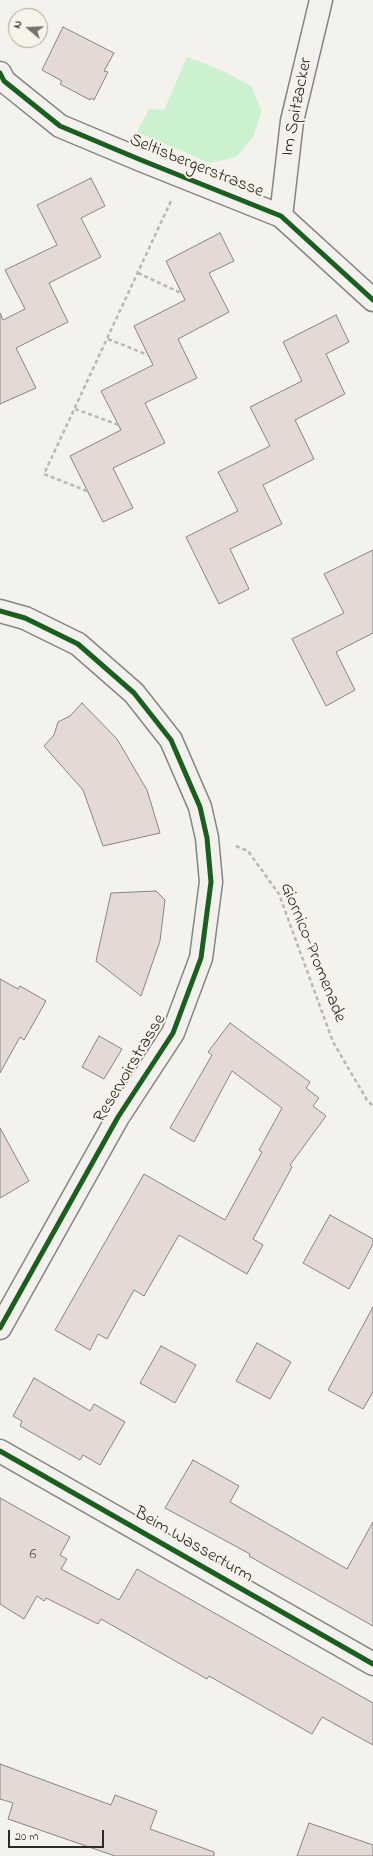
<!DOCTYPE html>
<style>
body{margin:0}
#map{position:relative;width:373px;height:1856px;overflow:hidden;background:#f4f2ec;font-family:"Indie Flower",sans-serif}
canvas{display:block}
.north{position:absolute;left:8px;top:8px;width:40px;height:40px;box-sizing:border-box;background:#f7f3e8;border:1px solid #a5a39c;border-radius:50%;rotate:289deg;font-size:11px;font-weight:700;line-height:16px;text-align:center;color:#2b2b2b}
.north::after{content:'';display:block;margin:auto;width:14px;height:18px;background:#71716f;clip-path:polygon(50% 0,100% 100%,50% 72%,0 100%)}
.scale{position:absolute;left:8px;top:1830px;width:96px;height:18px;box-sizing:border-box;border:2px solid #2b2b2b;border-top:0;padding-left:5px;font-size:12px;line-height:14px;white-space:nowrap;color:#2b2b2b;-webkit-text-stroke:3px #f7f3e8;paint-order:stroke}
</style>
<div id="map">
<canvas width="373" height="1856"></canvas>
<div class="north">N</div>
<div class="scale">20 m</div>
</div>
<script>
const ctx = document.querySelector('canvas').getContext('2d');
ctx.lineJoin = 'round';
function paint(path, color) {
  ctx.fillStyle = color;
  ctx.fill(path, 'evenodd');
}
function poly(rows) {
  const path = new Path2D();
  for (const r of rows) {
    path.moveTo(r[0], r[1]);
    for (let i = 2; i < r.length; i += 2) path.lineTo(r[i], r[i + 1]);
  }
  return path;
}
function stroke(path, color, width, dash) {
  ctx.strokeStyle = color;
  ctx.lineWidth = width;
  ctx.lineCap = dash ? 'butt' : 'round';
  ctx.setLineDash(dash || []);
  ctx.stroke(path);
}
function write(font, color, halo, rows, align = 'center') {
  ctx.font = font + ' "Indie Flower",sans-serif';
  ctx.lineWidth = 4;
  ctx.setLineDash([]);
  ctx.textBaseline = 'middle';
  ctx.strokeStyle = halo;
  ctx.fillStyle = color;
  for (const [text, x, y, turn = 0] of rows) {
    ctx.save();
    ctx.translate(x, y);
    ctx.rotate((+turn || 0) * Math.PI / 180);
    ctx.textAlign = isNaN(turn) ? turn : align;
    if (halo) ctx.strokeText(text, 0, 0);
    ctx.fillText(text, 0, 0);
    ctx.restore();
  }
}
const green = poly([
 [187,57,221,70,251,86,262,111,253,137,236,157,210,163,137,132,149,109,164,110]
]);
const building = poly([
 [63,27,114,53,104,71,108,72,94,100,91,98,90,100,60,84,62,81,42,70,63,27],
 [91,178,105,206,81,218,101,257,49,283,68,322,16,348,36,388,0,404,0,313,3,320,25,309,5,270,57,245,37,205,91,178],
 [220,233,234,261,209,273,229,312,178,339,197,378,145,403,165,443,113,468,133,508,103,522,70,456,121,430,101,391,153,365,134,326,185,300,166,261,220,233],
 [336,315,349,342,326,354,345,394,295,420,314,459,263,485,282,524,230,549,249,589,219,604,186,537,238,511,218,472,270,446,250,407,302,381,283,342,336,315],
 [373,550,373,633,336,652,355,690,326,706,292,639,344,613,324,574,373,550],
 [82,703,117,739,147,790,160,833,103,846,83,790,44,746,54,735,58,722,70,716,82,703],
 [156,891,165,900,162,924,160,941,141,996,96,961,111,893,156,891],
 [0,979,18,989,20,986,46,1001,24,1040,20,1037,0,1073,0,979],
 [230,1023,310,1082,306,1088,319,1098,313,1106,326,1116,290,1165,292,1167,253,1239,263,1245,247,1274,179,1235,144,1296,134,1290,107,1339,98,1334,90,1350,55,1330,144,1174,225,1220,262,1152,259,1150,282,1108,232,1071,194,1142,170,1128,212,1055,208,1052,230,1023],
 [99,1036,122,1049,104,1079,82,1067,99,1036],
 [0,1128,29,1181,0,1198,0,1128],
 [330,1215,373,1239,373,1244,349,1289,303,1263,330,1215],
 [373,1307,373,1392,363,1409,328,1390,373,1307],
 [257,1343,291,1362,270,1399,236,1381,257,1343],
 [161,1346,196,1365,175,1403,140,1383,161,1346],
 [34,1378,90,1411,94,1404,125,1422,100,1465,83,1455,80,1460,20,1426,22,1421,13,1416,34,1378],
 [193,1460,239,1486,230,1502,347,1569,373,1522,373,1626,270,1568,249,1556,250,1554,165,1508,193,1460],
 [0,1498,70,1537,60,1555,67,1559,61,1569,119,1600,137,1569,373,1703,373,1745,322,1717,312,1734,209,1676,207,1679,101,1619,98,1624,46,1598,44,1601,37,1596,24,1619,0,1604,0,1498],
 [0,1764,111,1805,115,1795,157,1811,150,1829,214,1852,214,1856,115,1856,8,1819,13,1803,0,1799,0,1764],
 [309,1823,373,1845,373,1856,297,1856,309,1823]
]);
const path = poly([
 [138,273,181,293],
 [108,339,148,355],
 [75,409,119,425],
 [87,491,44,474,171,201],
 [236,846,248,851,279,894,333,1042,367,1100,373,1106]
]);
const street = poly([
 [0,73,4,81,60,126,141,160,281,216,373,300],
 [281,216,292,121,321,0],
 [0,611,25,618,78,644,134,693,171,740,200,807,207,838,211,882,201,958,173,1033,118,1117,0,1328],
 [0,1451,373,1664]
]);
const cycleway = poly([
 [0,73,4,81,60,126,141,160,281,216,373,300],
 [0,611,25,618,78,644,134,693,171,740,200,807,207,838,211,882,201,958,173,1033,118,1117,0,1328],
 [0,1451,373,1664]
]);
const numberNames = [
 ["6",33,1555]
];
const streetNames = [
 ["Im Spitzacker",298,107,-79],
 ["Seltisbergerstrasse",196,167,22],
 ["Giornico-Promenade",312,953,68],
 ["Reservoirstrasse",131,1069,-59],
 ["Beim Wasserturm",193,1546,30]
];
paint(green, '#ccf1d1');
paint(building, '#e5d9d5');
stroke(building, '#858582', 1);
stroke(street, '#858582', 25);
stroke(path, '#b8b7b5', 2.5, [4, 3]);
stroke(street, '#f2f1ed', 22);
stroke(cycleway, '#1b5e20', 5);
write('16px', '#5a5856', null, numberNames);
write('18px', '#2b2b2b', '#f7f3e8', streetNames);
</script>
